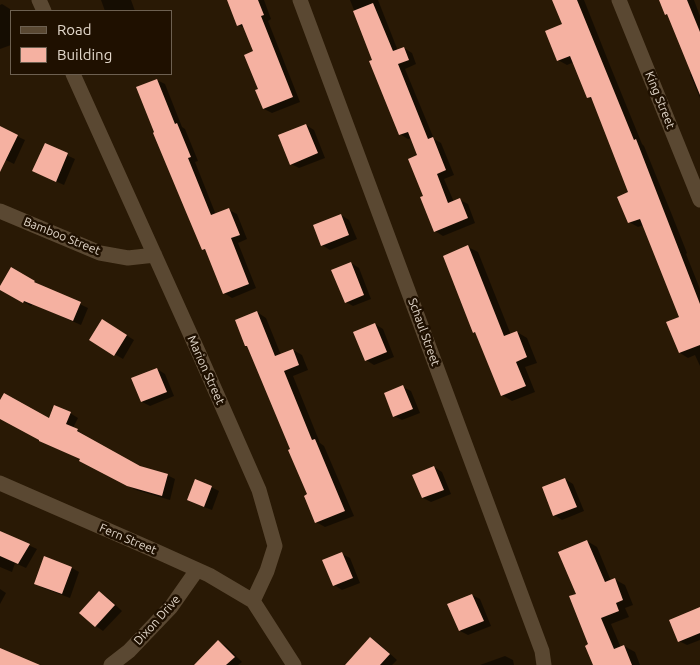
<!DOCTYPE html>
<style>
body{margin:0}
#map{position:relative;width:700px;height:665px;overflow:hidden;background:#291905;font-family:Ubuntu,sans-serif}
canvas{display:block}
.legend{position:absolute;left:10px;top:10px;width:162px;height:65px;box-sizing:border-box;background:#1f1000;border:1px solid #6d6051;margin:0;padding:6px 9px;list-style:none;font-size:15px;color:#e2d7ca}
.legend li{display:flex;align-items:center;gap:10px;height:25px}
.legend b{width:25px;border:1px solid #6d6051}
</style>
<div id="map">
<canvas width="700" height="665"></canvas>
<ul class="legend">
<li><b style="height:6px;background:#5a4832"></b>Road</li>
<li><b style="height:14px;background:#f5b1a1"></b>Building</li>
</ul>
</div>
<script>
const ctx = document.querySelector('canvas').getContext('2d');
ctx.lineJoin = 'round';
function paint(path, color) {
  ctx.fillStyle = color;
  ctx.fill(path, 'evenodd');
}
function poly(rows) {
  const path = new Path2D();
  for (const r of rows) {
    path.moveTo(r[0], r[1]);
    for (let i = 2; i < r.length; i += 2) path.lineTo(r[i], r[i + 1]);
  }
  return path;
}
function stroke(path, color, width, dash) {
  ctx.strokeStyle = color;
  ctx.lineWidth = width;
  ctx.lineCap = dash ? 'butt' : 'round';
  ctx.setLineDash(dash || []);
  ctx.stroke(path);
}
function write(font, color, halo, rows, align = 'center') {
  ctx.font = font + ' Ubuntu,sans-serif';
  ctx.lineWidth = 5;
  ctx.setLineDash([]);
  ctx.textBaseline = 'middle';
  ctx.strokeStyle = halo;
  ctx.fillStyle = color;
  for (const [text, x, y, turn = 0] of rows) {
    ctx.save();
    ctx.translate(x, y);
    ctx.rotate((+turn || 0) * Math.PI / 180);
    ctx.textAlign = isNaN(turn) ? turn : align;
    if (halo) ctx.strokeText(text, 0, 0);
    ctx.fillText(text, 0, 0);
    ctx.restore();
  }
}
const shadow = poly([
 [101,0,131,0,135,11,105,11],
 [228,0,264,0,271,19,268,21,300,102,272,113,264,109,259,90,254,52,245,28,238,25],
 [350,0,378,0,398,51,404,48,412,53,416,64,405,69,434,139,441,143,454,175,444,179,454,202,460,200,468,204,475,223,443,236,435,231,424,197,419,156,412,138,408,139,400,134,374,60],
 [553,0,584,0,609,63,642,144,644,146,672,215,687,253,686,254,700,289,700,366,695,355,688,358,680,353,681,317,644,225,638,227,629,222,630,193,594,101,588,97,574,62,567,65,558,60,563,25],
 [660,0,694,0,700,16,700,98,690,74,692,73,669,16,666,14],
 [2,4,10,9,11,13,11,45,0,49,0,5],
 [157,80,165,84,182,127,185,129,198,161,195,162,216,215,229,210,237,214,247,239,238,243,256,288,232,298,224,293,208,252,203,249],
 [306,125,314,130,325,158,299,168,291,164],
 [0,128,25,140,14,164,0,157],
 [45,145,75,159,64,185,42,175],
 [341,215,349,220,357,239,330,250,322,245],
 [468,247,478,252,511,335,517,332,527,338,537,363,525,367,535,392,512,401,502,395,477,334,474,332],
 [351,263,359,268,371,299,353,306,346,302],
 [11,269,42,286,88,308,81,325,33,304,31,306,0,289],
 [257,312,266,318,281,355,293,350,302,355,308,370,293,376,320,443,324,446,354,516,325,527,316,522],
 [375,324,383,329,394,357,374,365,366,360],
 [110,325,134,340,123,359,90,340],
 [157,369,165,374,174,396,150,406,142,402],
 [403,387,411,391,420,413,402,420,394,416],
 [0,403,49,420,70,413,78,418,73,428,85,435,84,437,140,467,167,475,175,479,170,500,136,490,89,465,81,459,48,445,0,417],
 [434,467,442,472,451,494,431,502,423,498],
 [565,479,573,484,584,511,562,520,554,515],
 [211,487,219,491,212,510,196,504,188,500],
 [0,532,37,549,26,568,15,563,12,572,0,567],
 [587,541,597,547,611,581,614,579,625,585,633,605,625,608,629,617,611,624,621,648,624,646,635,652,640,665,594,665,577,594],
 [342,554,350,558,360,583,342,590,334,585],
 [72,568,79,572,70,598,43,588,35,583],
 [0,589,6,593,0,604],
 [99,592,107,597,122,611,103,631,96,626,80,612],
 [472,595,480,599,491,626,468,635,460,631],
 [700,608,700,640,687,645,679,641],
 [370,638,378,643,397,660,392,665,355,665],
 [219,642,226,646,242,662,238,665,196,665],
 [505,656,513,660,514,665,480,665]
]);
const building = poly([
 [227,0,258,0,264,15,261,16,293,97,263,109,255,90,258,89,244,55,253,51,242,24,237,26],
 [552,0,577,0,634,140,636,139,700,304,700,345,679,353,666,322,679,317,640,219,628,223,617,197,628,192,591,97,587,98,570,56,557,61,545,31,562,24],
 [659,0,687,0,700,32,700,95,667,14,665,15],
 [373,3,393,51,404,47,409,60,398,64,428,139,433,137,446,170,437,174,448,203,460,198,468,218,434,232,420,197,423,196,408,159,417,155,408,132,399,135,369,61,372,60,353,11],
 [157,79,175,124,177,123,191,157,188,158,211,215,229,208,240,235,231,238,249,284,223,294,205,249,202,250,186,212,153,133,154,132,136,87],
 [306,124,318,153,290,165,278,135],
 [0,126,18,135,0,172],
 [45,143,68,153,56,182,32,171],
 [341,214,349,235,321,246,313,225],
 [468,245,504,336,517,331,527,357,516,362,526,386,501,396,475,332,473,333,443,256],
 [351,262,364,295,345,303,331,270],
 [11,267,35,281,34,282,81,302,73,321,24,301,23,303,0,290,0,286],
 [257,311,275,356,293,349,299,365,284,371,312,440,315,439,345,511,315,523,304,496,307,494,288,450,290,449,247,346,245,346,235,320],
 [102,319,127,335,114,356,89,340],
 [375,323,387,352,365,361,353,332],
 [157,368,167,392,141,402,131,378],
 [403,385,413,409,393,417,384,393],
 [4,393,49,418,54,405,71,412,66,424,78,429,77,431,140,466,168,474,162,496,127,486,79,461,80,459,39,441,39,440,0,419,0,400],
 [434,466,444,490,422,498,412,475],
 [565,478,577,507,553,516,542,487],
 [195,479,212,486,204,507,187,500],
 [0,531,30,544,18,564,0,556],
 [587,540,605,582,615,578,623,600,616,603,619,611,601,618,614,649,624,645,632,665,593,665,585,646,588,644,569,596,576,594,558,552],
 [342,552,353,578,333,586,322,560],
 [44,556,72,567,62,594,34,584],
 [99,591,115,605,95,627,79,613],
 [472,594,484,621,459,631,447,604],
 [700,607,700,633,678,642,669,620],
 [370,637,390,654,380,665,345,665],
 [218,640,235,657,226,665,194,665],
 [0,648,40,665,0,665]
]);
const street = poly([
 [39,0,44,11],
 [300,0,542,651,544,665],
 [619,0,700,200],
 [73,74,197,349,259,490,275,546,267,571,253,601,294,665],
 [0,211,100,253,128,258,155,255],
 [0,483,158,552,209,575,253,601],
 [111,665,129,651,171,607,197,570]
]);
const streetNames = [
 ["King Street",660,100,68],
 ["Bamboo Street",62,236,22],
 ["Schaul Street",424,332,70],
 ["Marion Street",206,370,66],
 ["Fern Street",128,539,23],
 ["Dixon Drive",157,620,-48]
];
paint(shadow, '#0007');
paint(building, '#f5b1a1');
stroke(street, '#5a4832', 15);
write('12px', '#e2d7ca', '#1f1000', streetNames);
</script>
